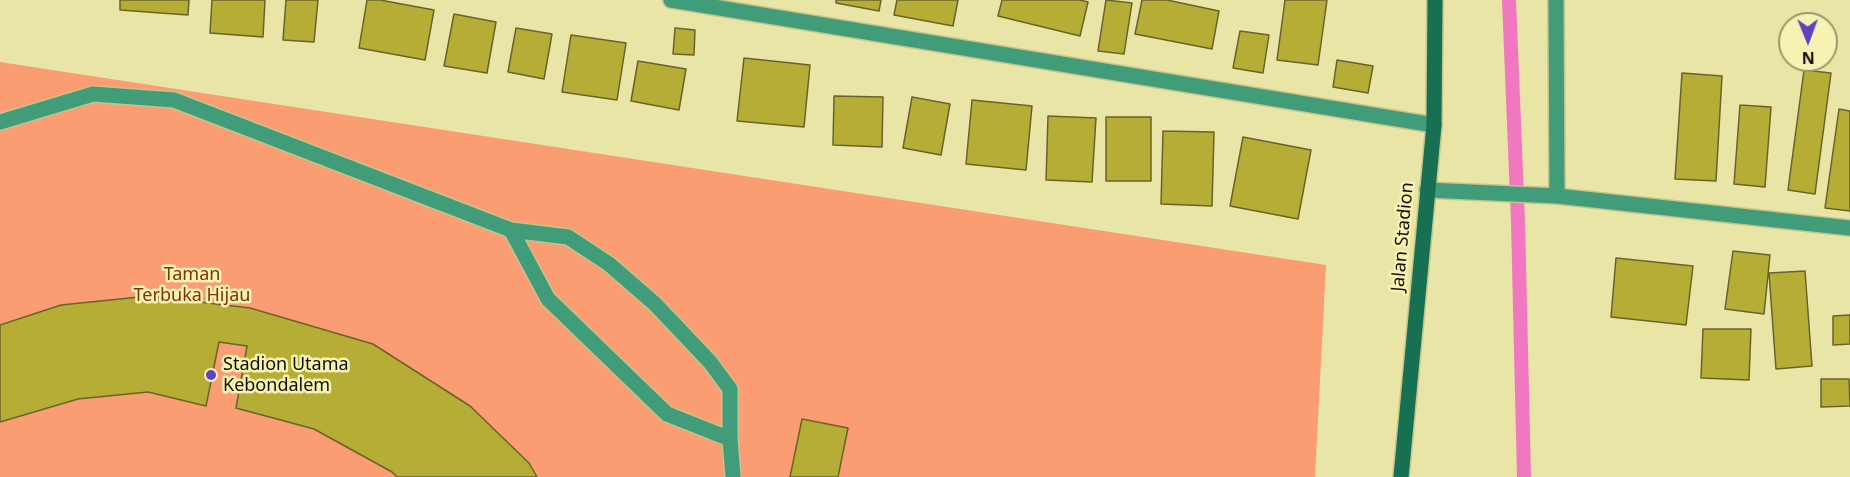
<!DOCTYPE html>
<style>
body{margin:0}
#map{position:relative;width:1850px;height:477px;overflow:hidden;background:#e8e5a7;font-family:"Noto Sans",sans-serif}
canvas{display:block}
.north{position:absolute;left:1778px;top:12px;width:60px;height:60px;box-sizing:border-box;background:#f6f2b4;border:2px solid #9b986c;border-radius:50%;rotate:179deg;font-size:16px;font-weight:700;line-height:24px;text-align:center;color:#121000}
.north::after{content:'';display:block;margin:auto;width:21px;height:27px;background:#5945bd;clip-path:polygon(50% 0,100% 100%,50% 72%,0 100%)}
</style>
<div id="map">
<canvas width="1850" height="477"></canvas>
<div class="north">N</div>
</div>
<script>
const ctx = document.querySelector('canvas').getContext('2d');
ctx.lineJoin = 'round';
function paint(path, color) {
  ctx.fillStyle = color;
  ctx.fill(path, 'evenodd');
}
function poly(rows) {
  const path = new Path2D();
  for (const r of rows) {
    path.moveTo(r[0], r[1]);
    for (let i = 2; i < r.length; i += 2) path.lineTo(r[i], r[i + 1]);
  }
  return path;
}
function stroke(path, color, width, dash) {
  ctx.strokeStyle = color;
  ctx.lineWidth = width;
  ctx.lineCap = dash ? 'butt' : 'round';
  ctx.setLineDash(dash || []);
  ctx.stroke(path);
}
function write(font, color, halo, rows, align = 'center') {
  ctx.font = font + ' "Noto Sans",sans-serif';
  ctx.lineWidth = 5;
  ctx.setLineDash([]);
  ctx.textBaseline = 'middle';
  ctx.strokeStyle = halo;
  ctx.fillStyle = color;
  for (const [text, x, y, turn = 0] of rows) {
    ctx.save();
    ctx.translate(x, y);
    ctx.rotate((+turn || 0) * Math.PI / 180);
    ctx.textAlign = isNaN(turn) ? turn : align;
    if (halo) ctx.strokeText(text, 0, 0);
    ctx.fillText(text, 0, 0);
    ctx.restore();
  }
}
const green = poly([
 [0,62,1326,265,1315,477,0,477]
]);
const stream = poly([
 [1509,0,1518,222,1524,477]
]);
const building = poly([
 [120,0,189,0,188,15,120,10,120,0],
 [212,0,265,0,263,37,210,33,212,0],
 [286,0,318,0,314,42,283,40,286,0],
 [367,0,380,0,434,10,425,60,359,48,367,0],
 [836,0,881,0,879,11,836,3,836,0],
 [897,0,958,0,953,26,894,15,897,0],
 [1002,0,1080,0,1088,2,1080,36,998,16,1002,0],
 [1106,0,1132,3,1124,54,1098,51,1106,0],
 [1142,0,1167,0,1219,11,1212,49,1135,34,1142,0],
 [1285,0,1327,0,1318,65,1277,60,1285,0],
 [454,14,496,22,487,73,444,66,454,14],
 [516,28,552,34,544,79,508,72,516,28],
 [675,28,695,30,694,55,673,54,675,28],
 [1240,31,1269,35,1263,73,1233,68,1240,31],
 [571,35,626,43,617,100,562,92,571,35],
 [744,58,810,65,804,127,737,121,744,58],
 [1337,60,1373,66,1368,93,1333,87,1337,60],
 [638,61,686,69,679,110,631,101,638,61],
 [1804,70,1831,73,1815,194,1788,190,1804,70],
 [1682,73,1722,76,1716,181,1675,179,1682,73],
 [834,96,883,97,882,147,833,145,834,96],
 [912,97,950,104,941,155,903,148,912,97],
 [972,100,1032,106,1026,170,966,164,972,100],
 [1740,105,1771,107,1765,187,1734,184,1740,105],
 [1839,109,1850,111,1850,211,1825,208,1839,109],
 [1048,116,1096,118,1092,182,1046,180,1048,116],
 [1106,117,1151,117,1151,181,1106,181,1106,117],
 [1163,131,1214,132,1212,206,1161,204,1163,131],
 [1243,137,1311,150,1298,219,1230,206,1243,137],
 [1733,251,1770,255,1764,314,1725,309,1733,251],
 [1616,258,1693,266,1686,325,1611,317,1616,258],
 [1805,271,1812,366,1776,369,1769,273,1805,271],
 [149,296,250,308,373,344,470,406,529,463,537,477,397,477,392,472,314,429,236,408,247,346,219,342,206,406,148,392,78,399,0,422,0,325,61,305,149,296],
 [1850,315,1850,344,1833,345,1833,316,1850,315],
 [1703,329,1751,329,1749,380,1701,378,1703,329],
 [1821,379,1849,379,1850,406,1821,407,1821,379],
 [802,419,848,428,838,477,790,477,802,419]
]);
const lane = poly([
 [0,122,93,94,174,100,511,230,568,237,609,264,655,304,710,362,730,389,730,439,733,477],
 [511,230,548,299,667,414,730,439]
]);
const street = poly([
 [671,0,1434,125],
 [1556,0,1557,196],
 [1427,190,1557,196,1850,228]
]);
const secondary = poly([
 [1401,477,1434,125,1435,0]
]);
const markers = [
 [211,375,6,"#5945bd"]
];
const streetNames = [
 ["Jalan Stadion",1403,237,-85]
];
const parkNames = [
 ["Taman",192,275],
 ["Terbuka Hijau",192,296]
];
const poiNames = [
 ["Stadion Utama",223,365],
 ["Kebondalem",223,386]
];
paint(green, '#fa9d73');
stroke(stream, '#f077c0', 14);
paint(building, '#b6ad37');
stroke(building, '#686429', 1.5);
stroke(lane, '#c6c38c', 18);
stroke(street, '#c6c38c', 18);
stroke(secondary, '#c6c38c', 18);
stroke(lane, '#419d79', 15);
stroke(street, '#419d79', 15);
stroke(secondary, '#187052', 15);
for (const [x, y, r, color] of markers) {
  const dot = new Path2D();
  dot.arc(x, y, r, 0, 2 * Math.PI);
  ctx.fillStyle = color;
  ctx.fill(dot);
  stroke(dot, '#f6f2b4', 2);
}
write('18px', '#121000', '#f6f2b4', streetNames);
write('18px', '#813302', '#f6f2b4', parkNames);
write('18px', '#121000', '#f6f2b4', poiNames, 'left');
</script>
